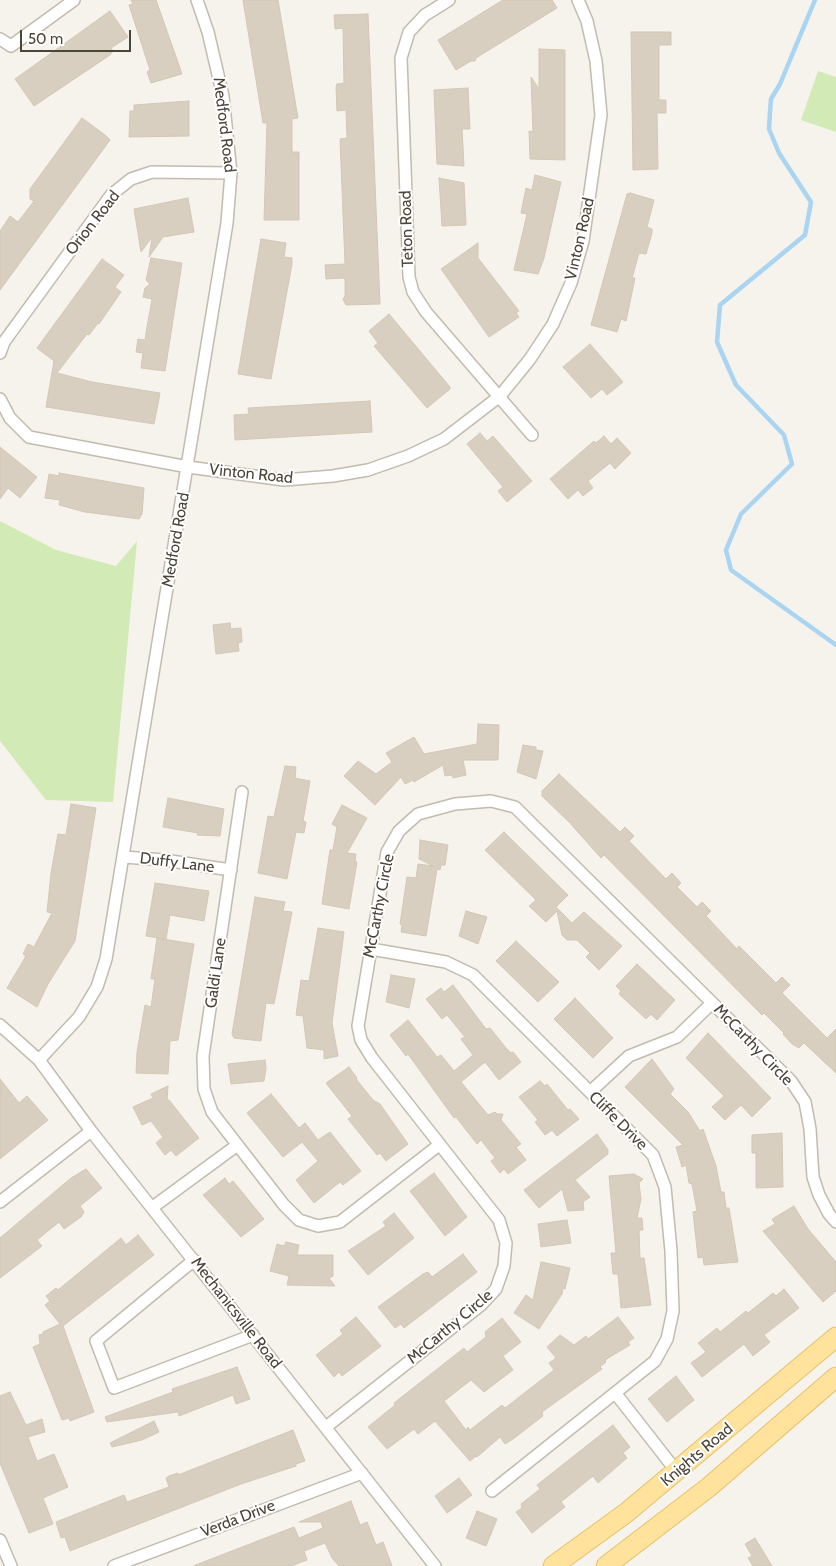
<!DOCTYPE html>
<style>
body{margin:0}
#map{position:relative;width:836px;height:1566px;overflow:hidden;background:#f6f3ec;font-family:Cabin,sans-serif}
canvas{display:block}
.scale{position:absolute;left:20px;top:30px;width:111px;height:22px;box-sizing:border-box;border:2px solid #4b4439;border-top:0;padding-left:6px;font-size:15px;line-height:18px;white-space:nowrap;color:#4b4439;-webkit-text-stroke:4px #fff;paint-order:stroke}
</style>
<div id="map">
<canvas width="836" height="1566"></canvas>
<div class="scale">50 m</div>
</div>
<script>
const ctx = document.querySelector('canvas').getContext('2d');
ctx.lineJoin = 'round';
function paint(path, color) {
  ctx.fillStyle = color;
  ctx.fill(path, 'evenodd');
}
function poly(rows) {
  const path = new Path2D();
  for (const r of rows) {
    path.moveTo(r[0], r[1]);
    for (let i = 2; i < r.length; i += 2) path.lineTo(r[i], r[i + 1]);
  }
  return path;
}
function stroke(path, color, width, dash) {
  ctx.strokeStyle = color;
  ctx.lineWidth = width;
  ctx.lineCap = dash ? 'butt' : 'round';
  ctx.setLineDash(dash || []);
  ctx.stroke(path);
}
function write(font, color, halo, rows, align = 'center') {
  ctx.font = font + ' Cabin,sans-serif';
  ctx.lineWidth = 4;
  ctx.setLineDash([]);
  ctx.textBaseline = 'middle';
  ctx.strokeStyle = halo;
  ctx.fillStyle = color;
  for (const [text, x, y, turn = 0] of rows) {
    ctx.save();
    ctx.translate(x, y);
    ctx.rotate((+turn || 0) * Math.PI / 180);
    ctx.textAlign = isNaN(turn) ? turn : align;
    if (halo) ctx.strokeText(text, 0, 0);
    ctx.fillText(text, 0, 0);
    ctx.restore();
  }
}
const green = poly([
 [818,71,836,77,836,132,801,120],
 [0,521,56,550,116,566,137,541,113,802,46,800,0,741]
]);
const stream = poly([
 [815,0,780,84,771,99,770,112,769,129,779,153,811,202,805,235,720,305,717,342,736,385,784,435,792,464,741,514,726,550,731,570,836,645]
]);
const building = poly([
 [131,0,156,0,182,74,151,83,147,72,150,70,129,5,133,4,131,0],
 [243,0,278,0,298,118,292,119,292,152,299,152,299,220,264,220,267,123,263,123,243,0],
 [503,0,552,0,557,8,476,58,475,61,471,61,456,70,438,40,503,0],
 [110,11,128,37,111,48,113,51,110,55,34,106,15,79,110,11],
 [368,14,380,304,346,305,343,299,345,296,345,278,326,279,325,265,345,264,340,139,347,138,346,110,337,111,336,87,337,84,344,83,343,28,335,29,334,15,368,14],
 [631,32,671,32,671,45,659,45,659,100,666,100,666,113,657,113,658,169,633,170,631,32],
 [539,49,565,50,565,160,530,159,529,131,533,132,531,77,539,89,539,49],
 [468,88,470,129,462,129,464,166,437,164,434,90,468,88],
 [189,101,189,136,129,137,130,111,134,111,134,105,189,101],
 [82,118,105,135,110,140,0,290,0,231,10,216,18,222,34,201,30,199,30,189,82,118],
 [535,175,561,182,544,258,538,274,514,270,527,214,521,213,526,188,532,190,535,175],
 [439,178,464,183,466,225,442,226,439,178],
 [630,193,654,200,647,227,652,229,652,233,646,254,639,253,632,278,635,278,626,321,621,319,617,332,591,325,627,194,630,193],
 [188,198,194,232,163,237,149,257,152,237,141,252,134,209,188,198],
 [261,239,286,243,284,257,292,258,292,264,271,379,238,374,261,239],
 [478,243,478,258,519,311,516,313,519,317,489,337,441,269,478,243],
 [151,258,182,263,165,371,141,368,143,353,136,352,138,339,145,340,147,327,152,299,143,297,145,288,150,284,146,280,151,258],
 [102,259,124,275,115,287,121,292,99,324,98,323,89,335,87,334,57,373,92,382,160,393,154,424,46,407,54,361,37,348,102,259],
 [389,314,450,387,450,389,427,408,374,346,378,343,369,331,389,314],
 [590,344,623,382,607,395,602,389,591,398,563,367,590,344],
 [370,401,372,432,235,440,234,415,249,414,248,408,370,401],
 [480,433,487,441,493,436,532,481,507,502,498,491,503,487,467,444,480,433],
 [604,436,611,444,617,438,631,453,615,469,610,463,588,481,593,488,583,496,578,490,568,499,550,479,594,441,596,443,604,436],
 [0,447,37,477,20,498,8,488,0,499,0,447],
 [59,473,144,488,142,514,139,519,85,512,59,505,60,500,45,498,49,474,59,476,59,473],
 [230,623,231,629,241,628,242,642,238,643,239,651,216,654,213,625,230,623],
 [478,724,499,725,498,760,463,760,466,775,453,778,452,775,445,776,443,765,414,782,413,780,405,784,401,777,375,805,344,776,358,761,376,774,392,762,386,753,414,737,424,754,477,744,478,724],
 [523,745,536,747,536,750,543,751,536,779,517,772,523,745],
 [285,766,296,767,295,778,310,781,303,821,306,822,304,833,296,832,287,879,258,873,268,816,274,817,285,766],
 [559,774,620,832,625,827,634,836,629,841,666,879,672,873,681,883,677,887,697,907,702,902,711,911,706,916,737,949,739,946,776,983,782,977,790,985,782,993,827,1038,836,1029,836,1073,804,1043,799,1048,792,1044,783,1034,784,1033,764,1013,762,1015,604,855,601,858,569,822,542,796,542,791,559,774],
 [168,798,224,809,220,836,197,835,198,833,163,827,168,798],
 [71,804,96,808,75,941,48,984,37,1007,7,988,26,956,23,954,28,944,34,947,52,913,47,912,51,873,58,834,66,835,71,804],
 [342,805,367,818,347,853,356,854,355,862,357,862,349,909,322,904,330,850,333,850,337,827,332,824,342,805],
 [504,832,568,895,556,907,572,923,584,912,622,946,599,970,586,957,590,953,577,940,567,940,562,935,557,911,546,922,529,906,536,900,485,850,504,832],
 [420,840,448,845,445,865,441,865,440,870,437,869,426,936,401,932,402,925,400,924,407,877,416,878,418,864,433,866,419,859,420,840],
 [155,883,209,891,204,921,170,915,166,939,146,936,155,883],
 [255,897,285,902,283,911,292,912,274,1004,266,1003,261,1041,234,1038,232,1034,255,897],
 [466,911,487,917,478,944,459,936,466,911],
 [318,928,344,932,332,1023,338,1056,324,1059,324,1050,307,1048,303,1016,296,1015,301,980,309,981,318,928],
 [157,938,194,944,178,1040,170,1041,168,1074,136,1073,137,1052,145,1005,151,1007,155,979,151,979,157,938],
 [516,941,559,982,538,1002,496,961,516,941],
 [637,964,675,1000,657,1020,651,1014,646,1019,619,994,621,991,616,986,637,964],
 [391,975,415,979,409,1008,386,1002,391,975],
 [453,985,486,1029,490,1028,506,1048,511,1053,513,1052,521,1062,499,1080,485,1062,461,1082,488,1115,495,1112,497,1114,503,1114,501,1120,521,1144,516,1147,526,1160,508,1174,504,1169,500,1173,491,1161,495,1158,481,1140,477,1144,456,1117,454,1118,408,1054,406,1056,390,1035,408,1020,437,1057,441,1055,454,1071,473,1055,461,1039,465,1037,447,1015,442,1019,426,999,441,988,444,992,453,985],
 [575,998,613,1038,593,1058,554,1019,575,998],
 [708,1033,771,1098,752,1117,741,1105,725,1120,712,1107,724,1096,686,1058,708,1033],
 [652,1059,674,1089,670,1094,688,1112,700,1131,703,1129,716,1166,721,1192,724,1192,726,1208,729,1208,738,1262,704,1265,703,1257,698,1258,693,1212,697,1211,692,1184,689,1183,686,1165,682,1167,676,1147,683,1145,625,1087,652,1059],
 [265,1060,266,1069,264,1081,231,1084,228,1064,265,1060],
 [349,1067,357,1078,356,1079,373,1100,380,1104,408,1144,386,1161,380,1153,377,1155,348,1119,352,1116,326,1083,349,1067],
 [0,1079,19,1103,27,1096,48,1120,0,1159,0,1079],
 [540,1081,545,1086,547,1084,568,1110,570,1109,579,1119,557,1136,552,1130,545,1135,535,1122,538,1120,519,1097,540,1081],
 [168,1086,167,1101,169,1100,199,1138,176,1156,171,1150,165,1155,156,1143,163,1137,151,1121,142,1125,133,1107,153,1098,151,1094,168,1086],
 [271,1094,299,1128,305,1123,318,1140,330,1132,361,1171,343,1185,340,1182,314,1203,296,1180,318,1161,302,1142,283,1157,247,1113,271,1094],
 [782,1133,783,1187,756,1188,756,1153,752,1153,752,1135,782,1133],
 [597,1134,608,1150,608,1154,575,1180,590,1197,583,1202,584,1210,568,1211,562,1189,539,1208,524,1190,597,1134],
 [86,1169,102,1188,80,1206,84,1212,81,1217,64,1229,59,1222,37,1240,42,1246,0,1278,0,1238,71,1178,86,1169],
 [434,1173,467,1217,445,1236,410,1191,434,1173],
 [634,1174,643,1179,639,1183,641,1199,637,1218,642,1218,643,1230,639,1230,640,1258,644,1258,651,1305,621,1308,618,1274,613,1274,611,1253,616,1253,609,1176,634,1174],
 [225,1178,229,1184,233,1181,264,1219,241,1237,203,1195,225,1178],
 [794,1206,808,1229,836,1262,836,1291,823,1302,763,1231,775,1224,772,1219,794,1206],
 [394,1213,414,1238,368,1275,348,1251,386,1226,383,1222,394,1213],
 [567,1220,571,1243,541,1247,538,1224,567,1220],
 [138,1235,154,1255,63,1326,94,1412,70,1421,69,1418,62,1420,33,1347,40,1344,39,1335,43,1334,43,1332,60,1324,45,1305,50,1301,46,1296,56,1288,58,1290,121,1238,126,1245,138,1235],
 [286,1242,299,1245,297,1255,333,1255,333,1276,329,1278,335,1286,287,1285,289,1276,270,1271,277,1244,284,1246,286,1242],
 [463,1254,477,1272,404,1328,401,1324,395,1328,378,1307,423,1274,428,1272,432,1277,463,1254],
 [541,1262,570,1268,565,1289,563,1288,562,1294,539,1329,514,1313,526,1295,533,1300,541,1262],
 [784,1289,799,1308,764,1335,770,1342,753,1356,744,1344,702,1377,691,1363,706,1352,698,1343,717,1328,720,1332,746,1311,748,1313,773,1293,776,1296,784,1289],
 [356,1317,381,1346,342,1376,339,1372,334,1377,316,1355,343,1334,340,1330,356,1317],
 [618,1317,634,1338,628,1342,630,1345,605,1360,606,1362,600,1367,602,1369,542,1412,543,1416,513,1439,505,1444,500,1437,477,1457,476,1456,470,1461,435,1421,418,1434,414,1429,387,1449,368,1427,395,1405,394,1403,464,1348,467,1352,486,1337,485,1332,502,1318,521,1342,503,1356,513,1370,484,1392,471,1380,444,1401,466,1430,468,1427,470,1430,502,1405,505,1408,554,1370,549,1363,556,1358,547,1347,560,1335,574,1345,586,1336,588,1339,618,1317],
 [237,1367,250,1399,236,1404,233,1395,179,1416,178,1412,107,1422,105,1417,173,1392,172,1389,237,1367],
 [676,1376,694,1400,667,1422,648,1399,676,1376],
 [10,1392,26,1425,42,1419,45,1432,28,1437,37,1461,54,1454,68,1487,43,1498,53,1524,29,1533,0,1463,0,1396,10,1392],
 [154,1421,159,1432,142,1440,112,1447,110,1443,154,1421],
 [613,1425,630,1447,623,1453,627,1458,598,1483,593,1476,561,1502,565,1507,532,1533,516,1512,522,1508,521,1504,540,1489,537,1485,613,1425],
 [293,1430,305,1461,296,1464,296,1466,241,1484,70,1551,65,1537,61,1538,56,1522,124,1495,127,1502,169,1487,166,1478,169,1476,178,1473,178,1475,293,1430],
 [459,1478,472,1495,447,1513,435,1496,459,1478],
 [351,1501,360,1525,367,1522,376,1545,383,1542,392,1566,339,1566,332,1558,325,1543,304,1551,307,1560,291,1566,193,1566,294,1527,299,1538,323,1528,321,1522,299,1522,351,1501],
 [477,1511,497,1519,486,1546,466,1538,477,1511],
 [755,1538,772,1566,753,1566,748,1558,752,1556,745,1544,755,1538]
]);
const minor = poly([
 [449,0,425,15,409,32,401,58,409,277,413,292,426,312,532,435],
 [0,39,11,46,74,0],
 [0,353,4,342,111,195,131,179,152,172,231,173],
 [0,399,10,418,29,437,188,467,284,480,333,476,368,470,408,456,444,439,500,396,530,359,553,324,571,283,583,241,601,115,596,61,587,21,578,0],
 [242,792,203,1056,204,1089,212,1112,284,1205,299,1220,318,1226,340,1222,439,1145],
 [124,857,164,860,231,870],
 [371,949,446,962,473,975,653,1155,665,1187,671,1251,673,1311,667,1339,655,1361,492,1491],
 [0,1025,39,1060,91,1131,435,1566],
 [39,1060,79,1017,97,987,106,959,227,223,231,173,223,96,208,32,197,0],
 [590,1092,629,1056,677,1037,712,1003],
 [0,1202,91,1131],
 [153,1207,236,1146],
 [194,1260,96,1341,114,1388,253,1335],
 [616,1394,677,1472],
 [326,1427,481,1305,496,1289,504,1266,506,1243,499,1220,372,1058,361,1040,358,1026,387,852,399,831,418,814,455,804,491,801,515,807,533,825,791,1081,805,1102,810,1129,813,1177,819,1195,829,1214,836,1222],
 [0,1540,11,1566],
 [114,1566,362,1473]
]);
const primary = poly([
 [553,1566,626,1513,836,1337],
 [606,1566,709,1487,836,1377]
]);
const streetNames = [
 ["Medford Road",224,125,83],
 ["Orion Road",93,223,-52],
 ["Teton Road",407,229,-92],
 ["Vinton Road",580,239,-77],
 ["Vinton Road",251,474,6],
 ["Medford Road",176,540,-80],
 ["Duffy Lane",177,863,7],
 ["McCarthy Circle",379,906,-79],
 ["Galdi Lane",216,973,-82],
 ["McCarthy Circle",753,1045,46],
 ["Cliffe Drive",618,1121,45],
 ["Mechanicsville Road",236,1313,52],
 ["McCarthy Circle",450,1327,-40],
 ["Knights Road",697,1455,-40],
 ["Verda Drive",238,1519,-21]
];
paint(green, '#d2eab5');
stroke(stream, '#a9d4f2', 4.5);
paint(building, '#d8cfc1');
stroke(building, '#d3c7b4', 1);
stroke(minor, '#c2bbae', 14);
stroke(primary, '#e6c16a', 21);
stroke(minor, '#fff', 11);
stroke(primary, '#ffe39c', 19);
write('16px', '#4b4439', '#fff', streetNames);
</script>
